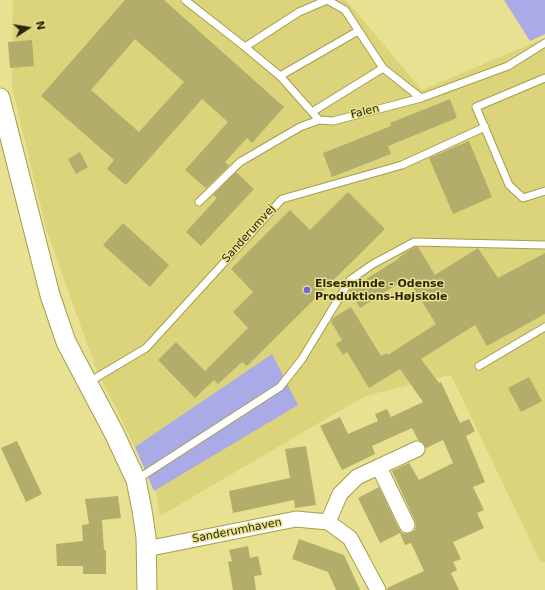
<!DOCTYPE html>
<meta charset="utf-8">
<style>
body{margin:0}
#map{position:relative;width:545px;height:590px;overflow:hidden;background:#e7e191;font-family:"DejaVu Sans",sans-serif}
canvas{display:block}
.north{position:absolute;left:8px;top:8px;width:40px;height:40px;-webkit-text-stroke:3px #e7e191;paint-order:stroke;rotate:78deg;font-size:11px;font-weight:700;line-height:16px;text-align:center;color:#292604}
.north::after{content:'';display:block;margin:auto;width:14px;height:18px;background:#292604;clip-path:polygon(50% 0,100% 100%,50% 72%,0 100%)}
</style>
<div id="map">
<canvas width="545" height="590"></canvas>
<div class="north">N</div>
</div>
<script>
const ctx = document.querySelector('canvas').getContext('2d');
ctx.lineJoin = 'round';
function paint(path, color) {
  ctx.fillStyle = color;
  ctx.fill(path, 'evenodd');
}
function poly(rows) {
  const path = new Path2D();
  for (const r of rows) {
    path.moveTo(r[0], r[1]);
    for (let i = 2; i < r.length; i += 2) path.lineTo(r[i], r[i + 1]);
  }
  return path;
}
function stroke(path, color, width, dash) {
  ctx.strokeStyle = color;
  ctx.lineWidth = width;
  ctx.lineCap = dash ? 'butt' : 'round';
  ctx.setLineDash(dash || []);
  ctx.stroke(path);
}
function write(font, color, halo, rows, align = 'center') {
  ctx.font = font + ' "DejaVu Sans",sans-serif';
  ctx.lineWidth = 3;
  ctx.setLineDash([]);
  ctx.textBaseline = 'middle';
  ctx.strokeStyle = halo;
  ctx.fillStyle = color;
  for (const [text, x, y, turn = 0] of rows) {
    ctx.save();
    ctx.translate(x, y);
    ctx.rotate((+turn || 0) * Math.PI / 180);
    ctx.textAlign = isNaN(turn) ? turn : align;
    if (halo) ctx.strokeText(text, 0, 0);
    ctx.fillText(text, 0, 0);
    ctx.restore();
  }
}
const built = poly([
 [13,0,346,0,422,90,545,38,545,562,541,563,451,375,365,396,160,516,155,486,139,445,135,447,93,362,95,361,90,352,46,228,12,87]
]);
const green = poly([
 [504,0,545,0,545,34,530,41],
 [272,354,298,405,154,491,135,447]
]);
const building = poly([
 [125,0,164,0,284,107,252,143,247,138,225,162,229,166,206,188,185,170,228,122,202,99,126,185,107,169,114,160,41,96],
 [135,39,184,82,139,132,91,90],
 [32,40,34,66,10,68,8,42],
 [450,99,457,118,388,146,391,154,332,177,323,153,391,126,390,123],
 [469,141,492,197,453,214,429,158],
 [80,152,88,167,76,174,68,159],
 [236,172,254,189,201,246,186,232,217,198,213,195],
 [348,192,385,229,247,366,242,362,218,384,214,380,195,398,158,360,176,342,205,371,248,328,233,312,253,292,231,269,290,210,310,230],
 [123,223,169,265,150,287,103,245],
 [415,247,418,247,435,275,478,248,498,278,545,253,545,314,487,346,475,325,421,359,439,383,441,382,460,423,469,419,475,431,466,436,485,482,473,487,484,510,477,513,484,528,453,542,461,559,453,562,457,570,451,573,459,590,387,590,387,588,424,571,411,543,405,545,400,533,380,543,358,498,379,487,399,529,402,533,406,534,411,533,415,530,416,526,415,521,392,471,409,463,419,480,453,463,443,440,426,448,422,442,418,440,412,428,372,446,375,454,342,470,320,426,340,417,348,434,378,421,375,414,387,409,391,417,423,402,400,369,369,388,347,352,343,355,336,344,342,340,331,322,333,318,351,307,381,356,387,353,388,355,436,324,407,278,360,308,349,290,398,259,403,254],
 [529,377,542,401,521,412,508,388],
 [17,441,42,494,26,502,1,448],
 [306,446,316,505,295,508,294,500,233,513,229,491,290,478,285,449],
 [118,496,121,518,102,520,104,550,106,550,106,574,83,574,83,566,57,566,56,544,83,541,82,525,89,524,85,499],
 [299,539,344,555,360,590,336,590,328,572,292,559],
 [248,546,250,558,258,556,262,575,254,576,256,590,233,590,228,562,232,561,229,550]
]);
const service = poly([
 [185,0,245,47,280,76,319,120],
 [245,47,299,12,327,0,345,10,383,68,421,98],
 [280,76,358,31],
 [545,78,476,107,509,185,523,198,545,191],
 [312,112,383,68],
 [199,202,240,162,300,127,319,120,333,121,421,98,508,66,545,43],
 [479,366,545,327],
 [89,382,146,348,282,199,402,165,485,127],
 [136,480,280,387,302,359,350,280,373,264,414,242,545,245]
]);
const minor = poly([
 [379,467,407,525],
 [328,522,340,494,357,477,417,449],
 [146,549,296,519,328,522,350,538,378,590]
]);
const tertiary = poly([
 [0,98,50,295,66,342,114,433,136,480,142,510,146,537,147,590]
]);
const markers = [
 [307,290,4,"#7265df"]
];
const streetNames = [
 ["Falen",365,112,-14],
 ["Sanderumvej",249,234,-48],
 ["Sanderumhaven",237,531,-11]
];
const poiNames = [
 ["Elsesminde - Odense",315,284],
 ["Produktions-Højskole",315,297]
];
paint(built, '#dcd47b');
paint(green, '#aaaae6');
paint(building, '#b2ad6a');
stroke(service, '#a59e4f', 9);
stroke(minor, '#a59e4f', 17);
stroke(tertiary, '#a59e4f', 21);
stroke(service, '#fff', 7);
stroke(minor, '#fff', 15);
stroke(tertiary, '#fff', 19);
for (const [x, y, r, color] of markers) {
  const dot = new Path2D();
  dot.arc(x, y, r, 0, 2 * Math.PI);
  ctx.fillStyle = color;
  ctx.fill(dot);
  stroke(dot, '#e7e191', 1.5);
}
write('11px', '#292604', '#e7e191', streetNames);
write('bold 11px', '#292604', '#e7e191', poiNames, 'left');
</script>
